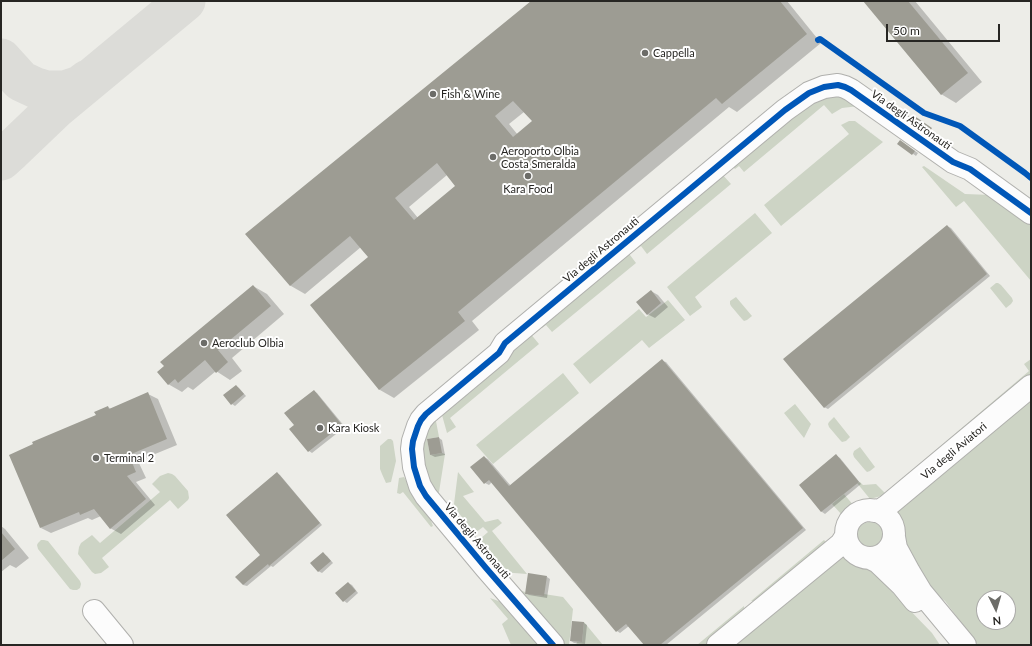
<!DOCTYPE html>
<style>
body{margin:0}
#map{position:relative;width:1032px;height:646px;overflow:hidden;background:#edede8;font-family:Lato,sans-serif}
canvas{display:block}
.frame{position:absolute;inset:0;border:2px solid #272623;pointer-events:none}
.north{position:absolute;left:976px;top:590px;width:40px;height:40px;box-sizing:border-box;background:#fff;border:1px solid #a9a8a7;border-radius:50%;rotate:175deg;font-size:11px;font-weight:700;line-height:16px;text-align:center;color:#272623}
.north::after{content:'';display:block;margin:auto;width:14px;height:18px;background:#6c6c68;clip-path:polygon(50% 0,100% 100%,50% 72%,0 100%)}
.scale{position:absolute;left:886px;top:24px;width:114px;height:18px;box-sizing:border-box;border:2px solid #272623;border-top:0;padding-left:5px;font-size:12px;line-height:14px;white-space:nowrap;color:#272623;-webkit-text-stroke:3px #fff;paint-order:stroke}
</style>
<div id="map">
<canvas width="1032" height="646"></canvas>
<div class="frame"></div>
<div class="north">N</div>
<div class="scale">50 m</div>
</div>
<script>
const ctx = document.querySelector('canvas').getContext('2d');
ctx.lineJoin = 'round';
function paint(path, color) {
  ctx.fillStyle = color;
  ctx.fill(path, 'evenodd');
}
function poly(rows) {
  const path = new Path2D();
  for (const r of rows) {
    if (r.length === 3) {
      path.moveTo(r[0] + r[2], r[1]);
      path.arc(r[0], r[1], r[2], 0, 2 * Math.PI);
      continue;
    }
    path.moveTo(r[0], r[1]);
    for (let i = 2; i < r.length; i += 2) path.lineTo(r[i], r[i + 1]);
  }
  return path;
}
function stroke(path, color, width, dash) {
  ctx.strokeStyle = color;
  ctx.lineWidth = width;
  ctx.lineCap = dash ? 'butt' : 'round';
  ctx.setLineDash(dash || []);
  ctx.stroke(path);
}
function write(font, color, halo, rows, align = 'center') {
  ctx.font = font + ' Lato,sans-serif';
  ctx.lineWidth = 4;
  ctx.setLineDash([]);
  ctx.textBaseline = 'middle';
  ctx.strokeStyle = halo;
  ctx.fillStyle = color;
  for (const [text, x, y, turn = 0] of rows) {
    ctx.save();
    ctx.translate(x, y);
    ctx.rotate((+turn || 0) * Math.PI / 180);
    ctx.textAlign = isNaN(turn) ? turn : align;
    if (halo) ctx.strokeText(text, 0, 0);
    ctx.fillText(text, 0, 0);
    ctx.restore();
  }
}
const green = poly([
 [835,91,859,106,842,108,832,114,824,105,744,172,739,166,735,169,731,165,816,94],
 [849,121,855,121,883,142,781,226,764,205,849,134,841,125],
 [924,166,965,194,991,195,1031,225,1031,281,964,201,956,207,922,167],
 [721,173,731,184,647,254,641,246,635,250,632,246],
 [755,213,772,233,695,297,702,307,690,316,667,287],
 [627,251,636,263,552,332,546,325,542,328,538,324],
 [996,283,998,283,1001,285,1012,298,1013,301,1011,304,1006,308,990,288],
 [736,297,752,316,747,320,744,321,742,319,731,306,730,304,730,301],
 [668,300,685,320,649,348,642,340,590,384,573,364,639,309,646,317],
 [529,332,539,344,450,418,456,427,447,433,440,408],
 [1031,359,1031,378,889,494,870,499,857,483,860,482,863,485,876,484,885,493,1029,371,1024,364],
 [563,373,579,393,493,464,476,445],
 [1031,394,1031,645,978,645,945,601,931,590,900,539,896,523,889,512],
 [984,598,1008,598,1008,622,984,622],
 [795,404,811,424,804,438,784,413],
 [433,414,435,416,439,437,427,439,430,455,442,453,445,454,439,492,436,495,419,458],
 [834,417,850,437,846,441,842,442,840,440,829,427,828,424,829,422],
 [388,439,391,439,393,441,396,461,391,482,386,483,382,474,380,469,380,446],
 [860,447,875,467,870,471,867,472,865,470,854,457,853,454,854,451],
 [458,472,474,492,463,496,485,522,498,519,502,523,492,531,527,574,501,572,485,556,485,546,480,539,488,532,483,527,475,533,457,511,454,504],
 [168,473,172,474,175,476,188,491,189,498,188,500,178,509,170,500,102,558,109,567,101,573,95,574,92,572,78,554,79,547,81,543,92,535,100,543,160,492,152,484,160,476],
 [404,477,408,484,425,504,433,526,431,527,403,492,400,494,397,493,399,478],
 [844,494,854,506,854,511,847,516,842,515,832,504],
 [870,535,13],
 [41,540,44,540,48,541,80,581,81,584,80,588,77,590,73,590,70,589,38,549,37,545,38,543],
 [824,540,830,546,762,603,751,601],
 [843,553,859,566,870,569,932,633,940,645,728,645],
 [520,590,525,592,525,594,544,596,544,594,563,597,573,609,569,645,560,645],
 [490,598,507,604,542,645,511,645,502,624,508,619],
 [744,606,745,615,710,645,697,645],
 [584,622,603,645,576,645,577,642,582,642]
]);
const shadow = poly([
 [532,1,787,1,821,43,737,112,729,107,472,321,479,330,394,398,380,390,311,305,370,258,361,247,305,294,291,286,246,234],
 [524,112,533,121,518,135,509,124],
 [447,175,457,186,418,218,409,207],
 [865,1,915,1,982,82,956,103,941,94],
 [898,143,903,143,918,153,916,156],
 [947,226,951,228,990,276,828,409,824,407],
 [253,286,267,294,284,314,232,358,242,371,230,380,216,371,193,390,188,387,182,392,168,384],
 [651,291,658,295,668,307,655,318,647,314],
 [662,361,666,362,806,530,666,645,645,645,629,626,620,633,617,631,492,482,489,485,485,483,472,467,484,457,488,459,511,486],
 [236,386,239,388,246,396,235,406,232,404],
 [314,391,317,393,345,427,312,453,309,451,290,429,295,425],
 [148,394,158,399,177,445,138,461,146,478,136,482,155,505,121,534,110,528,101,516,92,520,88,518,51,533,41,528,97,416,108,407,111,409],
 [439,438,442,440,445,455,435,457,431,455],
 [837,456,840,458,861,484,825,514,822,512,800,485],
 [277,473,280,475,322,525,273,567,271,566,247,586,243,585,261,555],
 [1,526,5,529,29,558,16,568,10,565,1,572],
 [323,554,327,556,333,563,322,573,318,571],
 [547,577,550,579,547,598,529,595,526,593],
 [348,583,352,585,358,593,347,603,344,601],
 [573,622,584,623,587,625,585,644,574,643,571,641]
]);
const taxiway = poly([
 [1,59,21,81,36,88,46,91,65,91,80,86,88,80],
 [1,160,11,151,56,108,185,1]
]);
const building = poly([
 [531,1,780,1,807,34,722,104,716,98,458,312,465,321,379,390,310,305,368,257,350,236,290,286,245,234],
 [513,101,532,121,513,137,495,116],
 [437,163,455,186,414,220,395,198],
 [863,1,908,1,968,73,941,95],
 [916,117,932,128,930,131,914,119],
 [900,140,915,151,912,155,897,144],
 [947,225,987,274,824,408,783,359],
 [253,285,271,306,218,350,228,362,216,373,205,360,178,383,175,379,168,385,157,372,164,366,160,362],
 [651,290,661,303,647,315,636,302],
 [662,359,803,528,660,645,644,645,626,624,616,632,489,480,484,484,470,467,484,456,509,486],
 [236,385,244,394,231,405,223,395],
 [314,390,342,425,308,452,289,429,294,425,284,413],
 [148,392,167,439,129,455,136,472,127,476,146,499,110,529,94,509,80,515,79,512,40,528,9,455,33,444,32,442,96,415,94,412,108,406,109,409],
 [439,437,442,453,430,455,427,439],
 [836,454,859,482,821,512,799,485],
 [277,472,320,523,269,566,268,564,243,585,235,577,260,555,226,515],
 [1,532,15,549,1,561],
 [323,552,331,561,318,572,310,563],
 [528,573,547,576,544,596,525,594],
 [348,582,356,591,343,602,335,593],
 [572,621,584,622,582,642,570,641]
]);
const secondary = poly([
 [870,534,24],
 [874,511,881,510,887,506,1031,386],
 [894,537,896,548,909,572,921,592,965,645],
 [870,558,878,562,902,585,915,601],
 [94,611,122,645],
 [553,645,486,568,426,496,420,486,414,467,412,449,413,441,418,426,421,420,426,414,499,353,505,343,785,110,809,93,824,87,838,85,845,87,851,90,953,162,970,169,1031,213],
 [718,645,841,544,846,536]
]);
const cycleway = poly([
 [818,40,820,39,924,113,960,126,1025,173,1031,178],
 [553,645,486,568,426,496,420,486,414,467,412,449,413,441,418,426,421,420,426,414,499,353,505,343,785,110,809,93,824,87,838,85,845,87,851,90,953,162,970,169,1031,213]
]);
const markers = [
 [645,53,4,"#6c6c68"],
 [433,94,4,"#6c6c68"],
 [493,157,4,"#6c6c68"],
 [528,176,4,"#6c6c68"],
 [204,343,4,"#6c6c68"],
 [320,428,4,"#6c6c68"],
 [96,458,4,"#6c6c68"]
];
const poiNames = [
 ["Cappella",653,53],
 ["Fish & Wine",441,94],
 ["Aeroporto Olbia",501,151],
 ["Costa Smeralda",501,164],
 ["Kara Food",528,189,"center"],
 ["Aeroclub Olbia",212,343],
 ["Kara Kiosk",328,428],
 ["Terminal 2",104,458]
];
const streetNames = [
 ["Via degli Astronauti",911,120,35],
 ["Via degli Astronauti",601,250,-40],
 ["Via degli Aviatori",954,451,-40],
 ["Via degli Astronauti",477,541,50]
];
paint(green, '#cdd4c5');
paint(shadow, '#0003');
stroke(taxiway, '#dcdcd8', 41);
paint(building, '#9d9c93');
stroke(secondary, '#b0b0ad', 24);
stroke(secondary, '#fcfcfc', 22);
stroke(cycleway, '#0057b8', 6);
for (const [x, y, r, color] of markers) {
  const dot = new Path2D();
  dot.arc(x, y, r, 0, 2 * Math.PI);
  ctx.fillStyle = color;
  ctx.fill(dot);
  stroke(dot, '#fff', 1.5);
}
write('11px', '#272623', '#fff', poiNames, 'left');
write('11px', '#272623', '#fff', streetNames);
</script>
